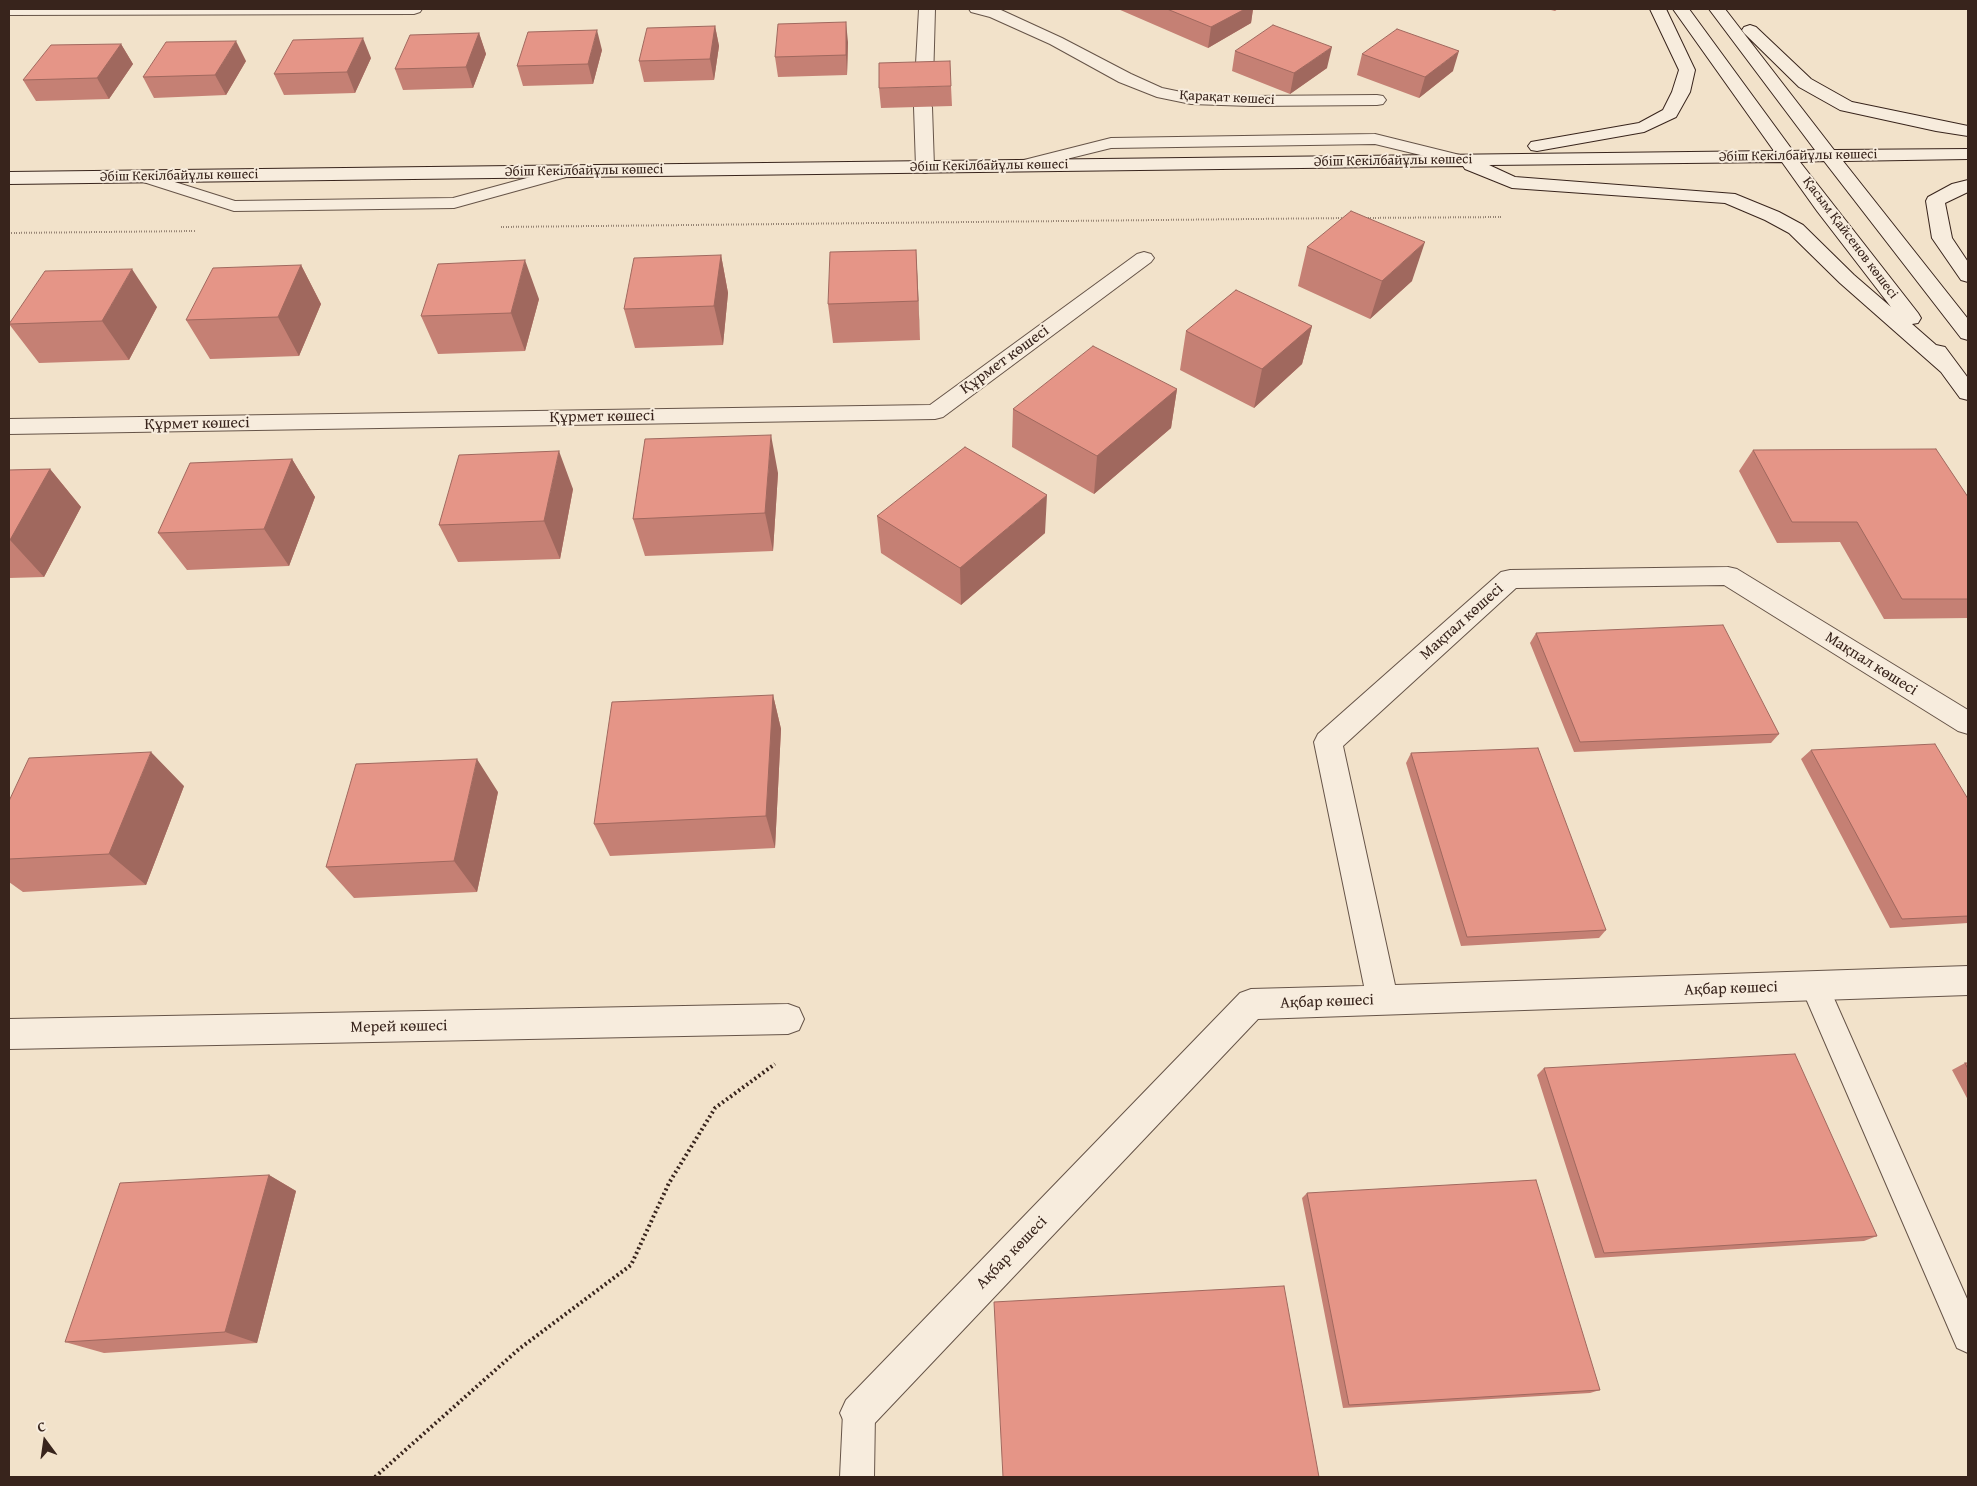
<!DOCTYPE html>
<meta charset="utf-8">
<style>
body{margin:0}
#map{position:relative;width:1977px;height:1486px;overflow:hidden;background:#f2e2ca;font-family:"Gentium Book Plus",serif}
canvas{display:block}
.frame{position:absolute;inset:0;border:10px solid #38241c;pointer-events:none}
.north{position:absolute;left:20px;top:1416px;width:50px;height:50px;-webkit-text-stroke:4px #f7ecdd;paint-order:stroke;rotate:346deg;font-size:14px;font-weight:700;line-height:20px;text-align:center;color:#38241c}
.north::after{content:'';display:block;margin:auto;width:18px;height:22px;background:#38241c;clip-path:polygon(50% 0,100% 100%,50% 72%,0 100%)}
</style>
<div id="map">
<canvas width="1977" height="1486"></canvas>
<div class="frame"></div>
<div class="north">С</div>
</div>
<script>
const ctx = document.querySelector('canvas').getContext('2d');
ctx.lineJoin = 'round';
function poly(rows) {
  const path = new Path2D();
  for (const r of rows) {
    path.moveTo(r[0], r[1]);
    for (let i = 2; i < r.length; i += 2) path.lineTo(r[i], r[i + 1]);
  }
  return path;
}
function stroke(path, color, width, dash) {
  ctx.strokeStyle = color;
  ctx.lineWidth = width;
  ctx.lineCap = dash ? 'butt' : 'round';
  ctx.setLineDash(dash || []);
  ctx.stroke(path);
}
function paint(path, color) {
  ctx.fillStyle = color;
  ctx.fill(path, 'evenodd');
}
function write(font, color, halo, rows, align = 'center') {
  ctx.font = font + ' "Gentium Book Plus",serif';
  ctx.lineWidth = 4;
  ctx.setLineDash([]);
  ctx.textBaseline = 'middle';
  ctx.strokeStyle = halo;
  ctx.fillStyle = color;
  for (const [text, x, y, turn = 0] of rows) {
    ctx.save();
    ctx.translate(x, y);
    ctx.rotate((+turn || 0) * Math.PI / 180);
    ctx.textAlign = isNaN(turn) ? turn : align;
    if (halo) ctx.strokeText(text, 0, 0);
    ctx.fillText(text, 0, 0);
    ctx.restore();
  }
}
const pathFar1 = poly([
 [1363,218,1502,217],
 [501,227,1347,218],
 [9,233,195,231]
]);
const path = poly([
 [375,1477,519,1349,631,1265,669,1183,715,1108,775,1064]
]);
const lane = poly([
 [1375,134,1468,157,1470,160,1468,163,1462,165,1375,144,1111,148,1022,170,1016,168,1014,165,1016,162,1111,138,1375,134],
 [571,166,577,168,579,171,577,174,454,208,234,211,134,179,132,176,134,173,140,171,235,201,453,198,571,166],
 [1815,974,1825,978,1968,1301,1968,1353,1957,1348,1801,987,1805,978,1815,974],
 [859,1397,871,1401,875,1413,874,1477,840,1477,843,1413,847,1401,859,1397]
]);
const street = poly([
 [9,9,422,9,420,12,414,14,9,15,9,9],
 [919,9,935,9,933,82,930,86,924,87,918,86,915,82,919,9],
 [969,9,1001,10,1062,38,1131,74,1162,88,1191,94,1251,96,1377,95,1383,96,1386,100,1383,104,1377,105,1251,106,1191,104,1157,97,1119,82,1050,44,990,17,971,12,969,9],
 [923,102,929,103,932,107,934,167,932,171,925,173,918,171,916,167,914,107,917,103,923,102],
 [1144,252,1151,254,1154,258,1151,262,943,417,935,419,9,434,9,419,930,405,1137,254,1144,252],
 [1728,567,1737,569,1968,710,1968,734,1958,731,1724,585,1516,588,1343,746,1395,985,1968,966,1968,995,1258,1019,872,1426,859,1432,846,1426,840,1413,846,1400,1240,993,1251,989,1364,986,1314,742,1318,734,1501,572,1510,570,1728,567],
 [788,1004,799,1008,804,1019,799,1030,788,1034,9,1049,9,1019,788,1004]
]);
const secondary = poly([
 [1650,9,1666,9,1695,70,1690,92,1676,117,1644,132,1537,151,1531,150,1528,146,1531,142,1639,123,1663,110,1672,92,1679,70,1650,9],
 [1673,9,1689,9,1793,151,1815,150,1709,9,1725,9,1834,150,1968,149,1968,159,1843,161,1968,319,1968,340,1961,338,1824,161,1800,162,1918,313,1921,318,1918,323,1912,324,1936,345,1945,347,1968,378,1968,400,1960,398,1941,372,1840,283,1789,233,1765,220,1725,203,1512,188,1465,169,1463,166,9,184,9,172,1774,151,1673,9],
 [1782,162,1817,211,1891,307,1854,275,1803,225,1779,212,1735,194,1515,177,1489,165,1782,162],
 [1750,25,1756,27,1811,79,1852,102,1968,126,1968,136,1936,131,1840,110,1799,87,1744,33,1742,30,1744,27,1750,25],
 [1968,180,1968,192,1945,203,1952,238,1968,262,1968,282,1961,280,1932,238,1926,201,1928,197,1952,184,1968,180]
]);
const wall = poly([
 [1118,9,1253,9,1251,23,1208,48],
 [1547,9,1558,9,1555,11],
 [715,26,719,46,714,80,644,82,639,61],
 [479,33,486,54,473,88,403,90,395,69],
 [848,42,847,75,778,77,775,57],
 [121,44,133,64,109,99,36,101,23,80],
 [602,50,593,84,523,86,517,66],
 [1235,51,1327,68,1290,94,1232,71],
 [1362,54,1453,71,1419,98,1357,75],
 [371,58,355,93,284,95,274,74],
 [246,61,226,95,154,98,143,77],
 [951,86,952,106,881,108,879,88],
 [1307,247,1412,281,1370,319,1298,286],
 [916,250,920,340,833,343,828,304],
 [721,255,728,293,723,345,635,348,624,309],
 [301,265,321,304,299,356,210,359,186,320],
 [539,299,525,351,438,354,421,316],
 [157,307,129,360,39,363,9,324],
 [1312,326,1302,364,1254,408,1180,370,1186,331],
 [1177,389,1171,428,1094,494,1012,447,1013,409],
 [1753,450,1968,497,1968,618,1884,619,1840,542,1777,543,1739,471],
 [292,459,315,497,289,566,187,570,158,533],
 [50,469,81,507,44,577,9,578,9,470],
 [778,473,773,551,645,556,633,519],
 [573,489,560,559,458,562,439,525],
 [877,516,1045,533,961,605,881,553],
 [1536,633,1779,734,1771,743,1574,752,1530,643],
 [773,695,781,729,775,848,610,856,594,824],
 [1811,750,1968,799,1968,923,1890,928,1801,759],
 [1411,753,1606,930,1599,938,1461,946,1406,763],
 [184,786,146,885,23,892,9,882,9,801],
 [498,792,477,892,354,898,326,867],
 [1965,1063,1968,1063,1968,1100,1952,1070],
 [1544,1068,1877,1236,1864,1241,1595,1258,1537,1075],
 [269,1175,296,1191,257,1343,104,1353,65,1342],
 [1307,1193,1600,1390,1590,1393,1343,1408,1302,1198]
]);
const shadedWall = poly([
 [1245,9,1253,9,1251,23,1208,48,1211,27],
 [846,22,848,42,847,75,846,55],
 [715,26,719,46,714,80,710,59],
 [597,30,602,50,593,84,588,64],
 [479,33,486,54,473,88,466,67],
 [363,38,371,58,355,93,347,72],
 [236,41,246,61,226,95,215,75],
 [121,44,133,64,109,99,97,78],
 [1332,47,1327,68,1290,94,1294,73],
 [1459,51,1453,71,1419,98,1425,77],
 [1425,242,1412,281,1370,319,1382,281],
 [916,250,918,288,920,340,918,301],
 [721,255,728,293,723,345,714,306],
 [525,260,539,299,525,351,511,313],
 [301,265,321,304,299,356,278,317],
 [132,269,157,307,129,360,102,321],
 [1312,326,1302,364,1254,408,1262,369],
 [1177,389,1171,428,1094,494,1097,456],
 [771,435,778,473,773,551,765,513],
 [559,451,573,489,560,559,544,521],
 [292,459,315,497,289,566,264,529],
 [50,469,81,507,44,577,10,540],
 [1047,495,1045,533,961,605,960,568],
 [773,695,781,729,775,848,766,816],
 [151,752,184,786,146,885,109,854],
 [477,759,498,792,477,892,454,861],
 [269,1175,296,1191,257,1343,225,1332]
]);
const building = poly([
 [1167,9,1245,9,1211,27,1167,9],
 [846,22,846,55,775,57,778,24,846,22],
 [1273,25,1332,47,1294,73,1235,51,1273,25],
 [715,26,710,59,639,61,647,28,715,26],
 [1397,29,1459,51,1425,77,1362,54,1397,29],
 [597,30,588,64,517,66,528,32,597,30],
 [479,33,466,67,395,69,410,35,479,33],
 [363,38,347,72,274,74,293,40,363,38],
 [236,41,215,75,143,77,166,42,236,41],
 [121,44,97,78,23,80,51,45,121,44],
 [950,61,951,86,879,88,879,63,950,61],
 [1351,211,1425,242,1382,281,1307,247,1351,211],
 [916,250,918,301,828,304,830,252,916,250],
 [721,255,714,306,624,309,634,258,721,255],
 [525,260,511,313,421,316,438,264,525,260],
 [301,265,278,317,186,320,213,268,301,265],
 [132,269,102,321,9,324,45,271,132,269],
 [1236,290,1312,326,1262,369,1186,331,1236,290],
 [1093,346,1177,389,1097,456,1013,409,1093,346],
 [771,435,765,513,633,519,645,439,771,435],
 [965,447,1047,495,960,568,877,516,965,447],
 [1936,449,1968,497,1968,599,1902,599,1857,522,1792,522,1753,450,1936,449],
 [559,451,544,521,439,525,459,455,559,451],
 [292,459,264,529,158,533,190,463,292,459],
 [50,469,10,540,9,540,9,470,50,469],
 [1723,625,1779,734,1580,742,1536,633,1723,625],
 [773,695,766,816,594,824,612,702,773,695],
 [1935,744,1968,799,1968,916,1902,919,1811,750,1935,744],
 [1538,748,1606,930,1467,937,1411,753,1538,748],
 [151,752,109,854,9,859,9,801,29,758,151,752],
 [477,759,454,861,326,867,356,764,477,759],
 [1795,1054,1877,1236,1604,1253,1544,1068,1795,1054],
 [1965,1063,1968,1063,1968,1069,1965,1063],
 [269,1175,225,1332,65,1342,120,1183,269,1175],
 [1536,1180,1600,1390,1349,1405,1307,1193,1536,1180],
 [1284,1286,1319,1477,1003,1477,994,1302,1284,1286]
]);
const farStreetnames = [
 ["Қарақат көшесі",1227,98,3],
 ["Әбіш Кекілбайұлы көшесі",1798,156,-1],
 ["Әбіш Кекілбайұлы көшесі",1393,161,-1],
 ["Әбіш Кекілбайұлы көшесі",989,166,-1],
 ["Әбіш Кекілбайұлы көшесі",584,171,-1],
 ["Әбіш Кекілбайұлы көшесі",179,176,-1],
 ["Қасым Қайсенов көшесі",1850,238,53]
];
const streetNames = [
 ["Құрмет көшесі",1005,360,-36],
 ["Құрмет көшесі",602,417,-1],
 ["Құрмет көшесі",197,424,-1],
 ["Мақпал көшесі",1462,622,-42],
 ["Мақпал көшесі",1871,664,32],
 ["Ақбар көшесі",1731,989,-2],
 ["Ақбар көшесі",1327,1002,-2],
 ["Мерей көшесі",399,1027,-1],
 ["Ақбар көшесі",1012,1253,-46]
];
stroke(lane, '#665448', 2);
stroke(street, '#665448', 2);
stroke(secondary, '#38241c', 2);
stroke(pathFar1, '#38241c', 2, [0.5, 2]);
stroke(path, '#38241c', 4, [2, 3]);
paint(lane, '#f7ecdd');
paint(street, '#f7ecdd');
paint(secondary, '#f7ecdd');
paint(wall, '#c58074');
paint(shadedWall, '#a0685e');
paint(building, '#e59587');
stroke(building, '#a0685e', 1);
write('14px', '#38241c', '#f7ecdd', farStreetnames);
write('16px', '#38241c', '#f7ecdd', streetNames);
</script>
